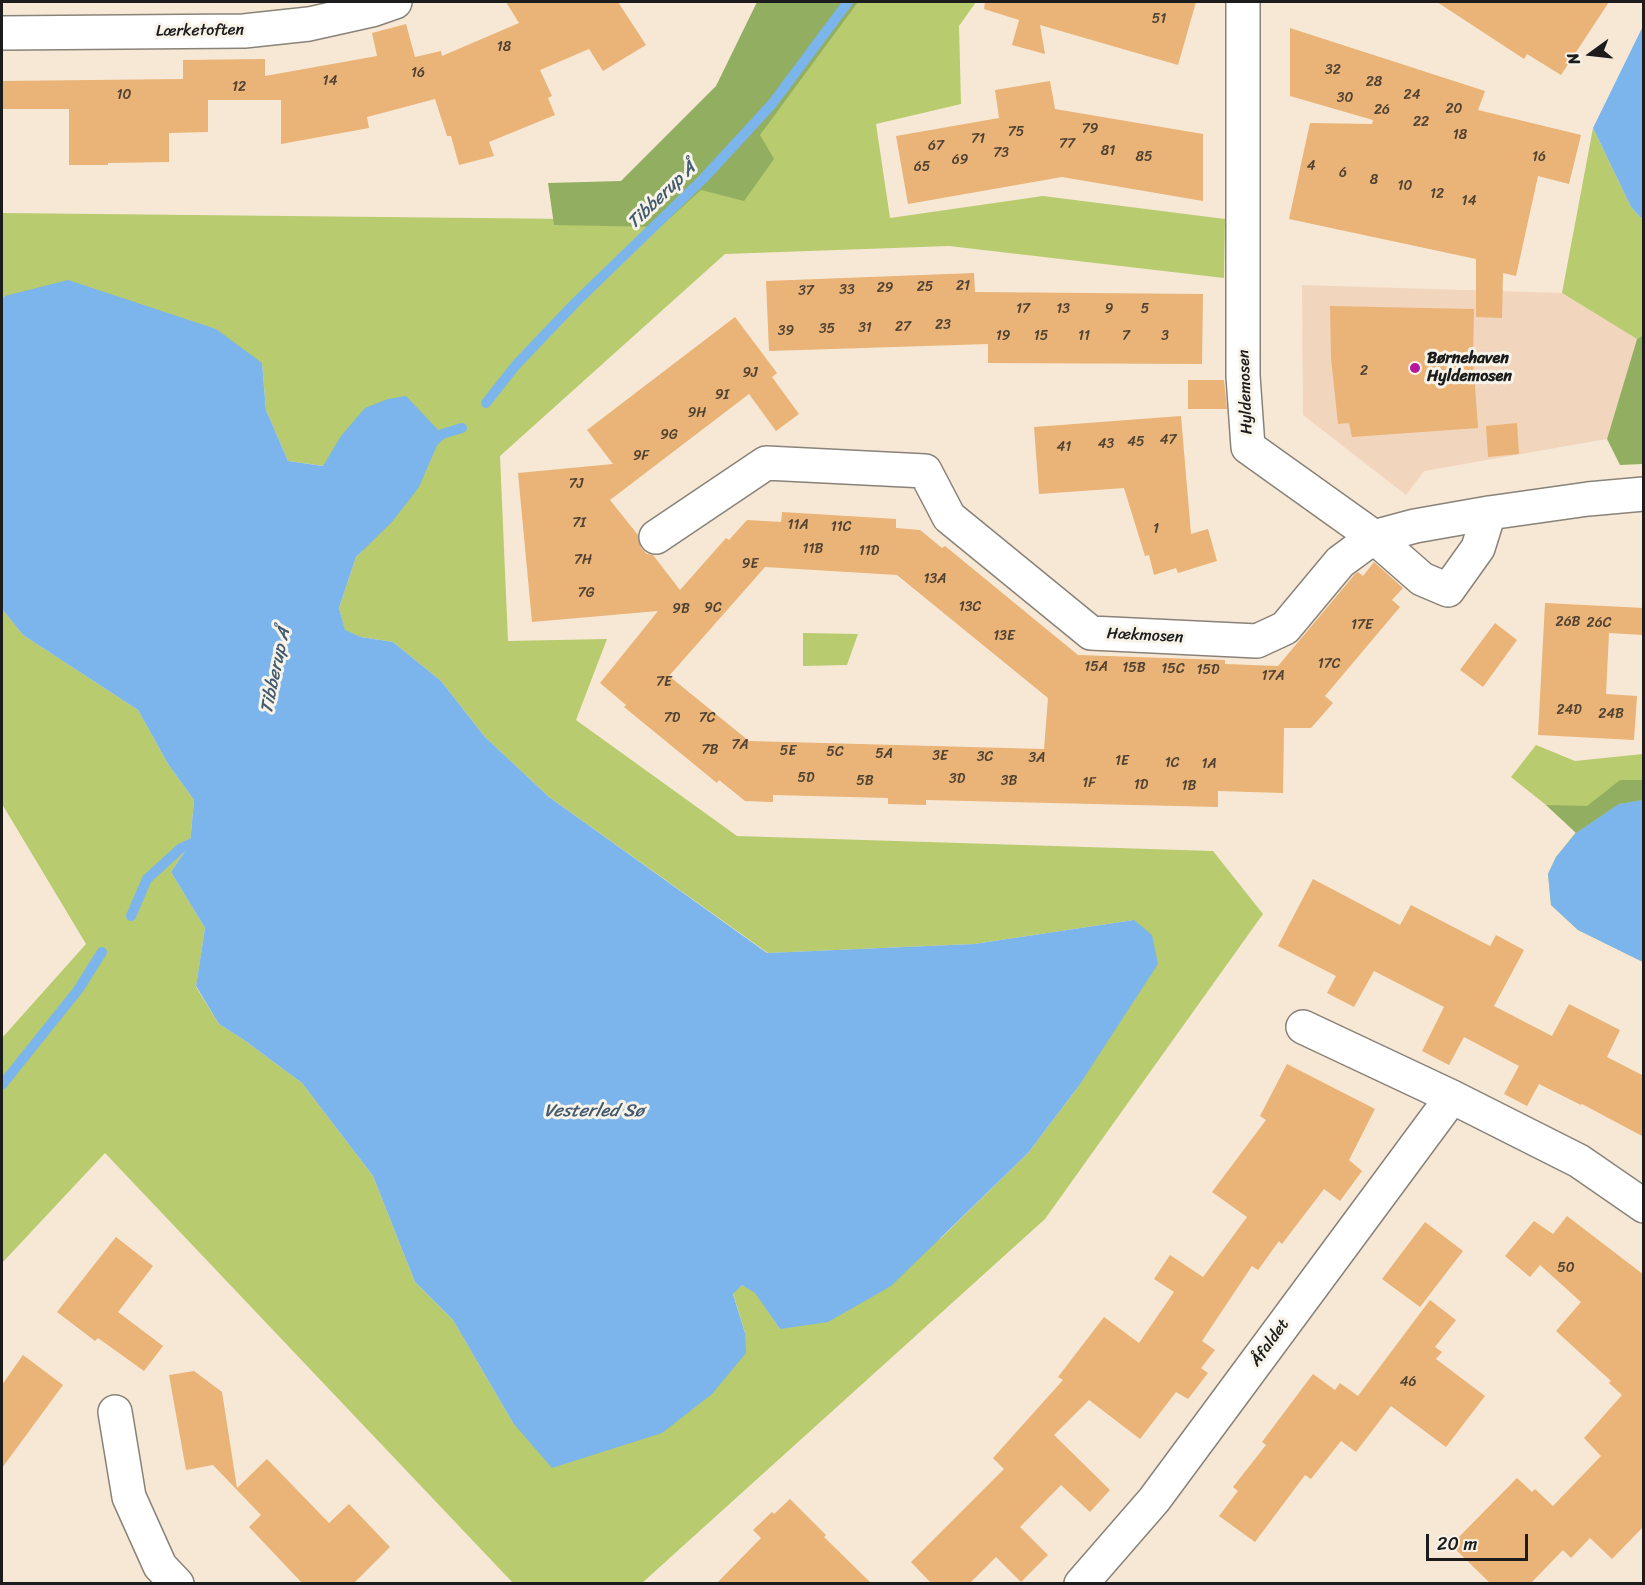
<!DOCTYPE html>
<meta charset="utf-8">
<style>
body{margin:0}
#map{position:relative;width:1645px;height:1585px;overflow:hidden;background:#f6e8d5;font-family:Sriracha,sans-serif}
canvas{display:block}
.frame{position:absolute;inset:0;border:3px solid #1c1c1c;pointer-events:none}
.north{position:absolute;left:1561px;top:24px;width:60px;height:60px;-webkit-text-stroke:4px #f7f3e8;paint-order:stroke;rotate:255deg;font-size:16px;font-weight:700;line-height:24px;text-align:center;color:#1c1c1c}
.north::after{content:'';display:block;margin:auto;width:21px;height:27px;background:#1c1c1c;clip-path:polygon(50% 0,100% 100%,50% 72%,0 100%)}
.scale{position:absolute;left:1426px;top:1534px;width:102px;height:27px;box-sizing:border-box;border:3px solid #1c1c1c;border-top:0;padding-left:8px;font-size:18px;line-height:21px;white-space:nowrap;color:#1c1c1c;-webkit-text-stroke:4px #f7f3e8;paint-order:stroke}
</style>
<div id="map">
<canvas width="1645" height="1585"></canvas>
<div class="frame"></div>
<div class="north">N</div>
<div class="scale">20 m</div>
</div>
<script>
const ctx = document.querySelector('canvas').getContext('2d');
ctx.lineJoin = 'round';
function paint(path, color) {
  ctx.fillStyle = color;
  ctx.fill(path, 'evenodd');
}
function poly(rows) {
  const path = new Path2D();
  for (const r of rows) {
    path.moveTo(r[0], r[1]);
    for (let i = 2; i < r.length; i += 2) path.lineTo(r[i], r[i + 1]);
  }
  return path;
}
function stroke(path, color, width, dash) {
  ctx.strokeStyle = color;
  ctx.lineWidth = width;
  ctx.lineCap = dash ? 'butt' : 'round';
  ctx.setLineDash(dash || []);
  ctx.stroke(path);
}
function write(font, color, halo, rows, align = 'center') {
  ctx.font = font + ' Sriracha,sans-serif';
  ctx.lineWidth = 6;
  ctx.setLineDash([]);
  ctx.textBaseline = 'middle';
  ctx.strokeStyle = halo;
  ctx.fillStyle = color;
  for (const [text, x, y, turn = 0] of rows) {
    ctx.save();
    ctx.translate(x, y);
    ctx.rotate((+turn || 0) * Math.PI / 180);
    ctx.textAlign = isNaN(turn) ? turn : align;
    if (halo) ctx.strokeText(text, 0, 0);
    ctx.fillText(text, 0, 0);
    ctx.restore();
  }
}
const built = poly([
 [1302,285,1562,293,1637,339,1607,439,1424,471,1406,495,1303,415]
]);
const green = poly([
 [821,2,976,2,959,26,961,104,876,124,890,218,1043,196,1225,219,1224,278,949,246,725,254,500,456,508,641,607,639,576,720,737,836,1213,851,1263,914,1045,1219,642,1583,513,1583,105,1153,2,1263,2,1038,86,944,2,804,2,609,23,635,138,710,168,764,194,800,190,844,171,872,205,928,196,987,219,1024,244,1040,302,1083,373,1176,415,1282,453,1320,513,1423,745,1333,733,1293,742,1285,755,1292,780,1329,941,1238,1028,1153,1078,1087,1134,920,974,944,768,953,549,797,485,737,441,681,393,642,361,637,345,631,339,608,356,557,363,550,327,460,324,466,288,461,266,410,262,363,5,296,2,299,2,213,668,220],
 [1593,128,1631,207,1643,220,1643,335,1637,339,1562,293],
 [803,633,858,634,847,665,803,666],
 [1536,745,1575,761,1643,754,1643,962,1578,930,1551,905,1548,874,1556,857,1576,832,1546,805,1511,777]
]);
const forest = poly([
 [757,2,858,2,760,135,774,159,744,201,701,190,660,227,554,225,548,183,621,181,716,86],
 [1643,335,1643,464,1620,465,1607,439,1637,339],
 [1620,780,1643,780,1643,800,1619,804,1576,833,1546,805,1587,806]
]);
const water = poly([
 [1643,26,1643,220,1631,207,1593,128],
 [68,280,216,329,262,363,266,410,288,461,323,466,341,436,365,408,388,399,406,396,442,434,419,487,392,522,356,557,339,608,345,630,361,637,393,642,441,681,485,737,549,797,767,953,974,944,1134,920,1152,935,1158,964,1078,1087,1028,1153,891,1286,828,1322,780,1329,755,1293,742,1285,733,1294,745,1333,746,1353,712,1394,662,1433,552,1468,513,1423,453,1320,415,1282,373,1176,302,1083,244,1040,219,1024,196,986,205,928,171,872,190,844,194,800,168,764,138,710,23,635,2,609,2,299,5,296],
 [1643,800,1644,800,1643,962,1578,930,1551,905,1548,874,1556,857,1576,833,1619,804]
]);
const stream = poly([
 [486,403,516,365,576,302,703,179,772,104,848,2],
 [433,442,442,434,462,428],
 [131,916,147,879,181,848,204,838],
 [2,1085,78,990,102,952]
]);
const building = poly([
 [506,2,618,2,646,45,603,71,589,49,540,70,552,96,548,98,555,115,489,142,494,156,459,165,451,136,447,136,435,99,367,117,369,128,281,144,281,100,208,100,208,132,169,133,169,162,108,163,108,165,69,165,69,109,2,109,2,81,183,79,183,60,265,59,265,76,377,56,372,33,406,24,415,57,441,51,442,56,519,23],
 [985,2,1196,2,1178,65,1040,25,1045,54,1012,45,1019,20,984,9],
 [1437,2,1609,2,1561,75,1527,54,1524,59],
 [1290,28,1485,91,1478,110,1581,135,1569,184,1538,176,1516,276,1503,273,1502,318,1476,317,1476,259,1289,219,1310,123,1372,124,1373,120,1290,96],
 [1050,81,1055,109,1203,134,1203,201,1062,177,908,204,896,136,999,118,995,90],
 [974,273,975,292,1203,294,1202,364,988,363,988,344,769,351,766,281],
 [1330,306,1474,309,1473,359,1478,428,1352,437,1349,423,1338,424,1331,358],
 [735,317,777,373,772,377,799,414,776,431,749,394,610,500,638,535,641,548,647,554,653,555,680,590,726,538,729,540,747,520,781,522,782,512,896,519,896,528,920,530,942,548,945,546,1078,655,1225,660,1225,664,1278,666,1355,574,1358,572,1363,576,1374,562,1403,588,1392,600,1400,607,1325,696,1333,703,1311,728,1284,728,1283,793,1218,791,1218,807,926,800,926,805,888,804,888,798,773,795,773,802,745,801,719,780,717,783,624,707,626,705,600,683,658,611,532,622,518,473,613,464,587,430],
 [765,567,897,575,1048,698,1044,749,749,741,669,676],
 [1188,380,1224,380,1227,409,1188,409],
 [1181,416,1191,534,1208,529,1217,561,1178,573,1176,568,1154,575,1149,555,1145,556,1124,488,1039,494,1034,427],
 [1517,423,1519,454,1488,457,1486,426],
 [1545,603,1644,608,1644,635,1609,633,1606,694,1637,696,1634,740,1538,735],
 [1495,623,1517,640,1483,687,1460,670],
 [1313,879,1400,925,1411,905,1490,946,1496,935,1524,950,1494,1006,1552,1036,1569,1004,1620,1030,1607,1057,1644,1076,1644,1137,1582,1104,1581,1105,1539,1084,1527,1106,1504,1094,1519,1066,1464,1037,1449,1065,1422,1051,1444,1007,1374,971,1354,1007,1327,993,1336,976,1278,946],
 [1287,1064,1375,1109,1349,1160,1362,1171,1340,1201,1324,1189,1282,1244,1279,1241,1258,1270,1252,1266,1202,1341,1215,1350,1201,1368,1208,1373,1188,1399,1176,1392,1140,1439,1089,1400,1054,1435,1110,1490,1090,1512,1061,1485,1020,1527,1048,1555,1021,1582,996,1557,969,1584,932,1584,911,1562,1004,1469,993,1458,1063,1380,1058,1377,1104,1317,1139,1343,1174,1292,1154,1279,1170,1255,1203,1277,1247,1217,1212,1192,1266,1120,1260,1116],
 [1567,1216,1644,1275,1644,1526,1612,1559,1590,1538,1571,1558,1563,1550,1530,1584,1491,1584,1451,1545,1517,1478,1532,1492,1535,1489,1553,1506,1601,1456,1584,1438,1622,1395,1609,1383,1611,1381,1556,1331,1581,1302,1540,1265,1530,1277,1505,1256,1534,1221,1553,1234],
 [1425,1222,1463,1251,1420,1307,1382,1279],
 [116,1237,153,1266,118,1312,163,1346,144,1371,98,1338,95,1341,57,1312],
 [1430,1300,1456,1320,1435,1347,1442,1352,1436,1359,1485,1396,1446,1447,1391,1406,1356,1452,1341,1441,1311,1479,1305,1475,1255,1542,1219,1516,1238,1491,1233,1487,1266,1445,1262,1442,1313,1374,1335,1390,1340,1383,1358,1396],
 [23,1355,63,1385,2,1468,2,1385],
 [194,1371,222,1392,237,1488,267,1459,329,1523,349,1504,390,1547,353,1584,303,1584,249,1527,261,1515,213,1465,186,1470,169,1375],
 [790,1499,826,1535,824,1537,872,1584,716,1584,761,1538,753,1530,772,1512,774,1514]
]);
const minor = poly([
 [1243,2,1243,376,1248,447,1374,537,1422,579,1448,590,1478,548,1489,513],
 [2,33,244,31,309,24,372,10,395,2],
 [656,537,766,463,925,471,949,517,1091,633,1257,641,1285,628,1340,562,1374,537,1415,526,1489,513,1588,499,1644,494],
 [1303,1027,1452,1097,1579,1161,1644,1206],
 [115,1412,129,1497,160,1566,177,1584],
 [1081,1584,1154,1500,1452,1097]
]);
const markers = [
 [1415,368,6,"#b5179e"]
];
const numberNames = [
 ["51",1159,19],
 ["18",504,47],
 ["32",1333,70],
 ["16",418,73],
 ["14",330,81],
 ["28",1374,82],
 ["12",239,87],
 ["10",124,95],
 ["24",1412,95],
 ["30",1345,98],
 ["20",1454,109],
 ["26",1382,110],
 ["22",1421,122],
 ["79",1090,129],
 ["75",1016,132],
 ["18",1460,135],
 ["71",978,139],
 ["77",1067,144],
 ["67",936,146],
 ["81",1108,151],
 ["73",1001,153],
 ["85",1144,157],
 ["16",1539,157],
 ["69",960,160],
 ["4",1311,166],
 ["65",922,167],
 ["6",1343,173],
 ["8",1374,180],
 ["10",1405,186],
 ["12",1437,194],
 ["14",1469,201],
 ["21",963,286],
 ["25",925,287],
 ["29",885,288],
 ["33",847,290],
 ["37",806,291],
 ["17",1023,309],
 ["13",1063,309],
 ["9",1109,309],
 ["5",1145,309],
 ["23",943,325],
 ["27",903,327],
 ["31",865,328],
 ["35",827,329],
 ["39",786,331],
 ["19",1003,336],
 ["15",1041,336],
 ["11",1084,336],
 ["7",1126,336],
 ["3",1165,336],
 ["2",1364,371],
 ["9J",750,373],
 ["9I",722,395],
 ["9H",697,413],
 ["9G",669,435],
 ["47",1168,440],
 ["45",1136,442],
 ["43",1106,444],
 ["41",1064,447],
 ["9F",641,456],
 ["7J",576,484],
 ["7I",579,523],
 ["11A",798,525],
 ["11C",841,527],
 ["1",1156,529],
 ["11B",813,549],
 ["11D",869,551],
 ["7H",583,560],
 ["9E",750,564],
 ["13A",935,579],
 ["7G",586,593],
 ["13C",970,607],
 ["9C",713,608],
 ["9B",681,609],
 ["26B",1568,622],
 ["26C",1599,623],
 ["17E",1362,625],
 ["13E",1004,636],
 ["17C",1329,664],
 ["15A",1096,667],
 ["15B",1134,668],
 ["15C",1173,669],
 ["15D",1208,670],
 ["17A",1273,676],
 ["7E",664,682],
 ["24D",1569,710],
 ["24B",1611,714],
 ["7D",672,718],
 ["7C",707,718],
 ["7A",740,745],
 ["7B",710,750],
 ["5E",788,751],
 ["5C",835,752],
 ["5A",884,754],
 ["3E",940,756],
 ["3C",985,757],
 ["3A",1037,758],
 ["1E",1122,761],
 ["1C",1172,763],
 ["1A",1209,764],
 ["5D",806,778],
 ["3D",957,779],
 ["5B",865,781],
 ["3B",1009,781],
 ["1F",1089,783],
 ["1D",1141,785],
 ["1B",1189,786],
 ["50",1566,1268],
 ["46",1408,1382]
];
const streetNames = [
 ["Lærketoften",200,31,-1],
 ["Hyldemosen",1246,392,-92],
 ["Hækmosen",1145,636,3],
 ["Åfaldet",1270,1343,-54]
];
const poiNames = [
 ["Børnehaven",1427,359],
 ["Hyldemosen",1427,377]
];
const waterNames = [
 ["Tibberup Å",662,196,-44],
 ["Tibberup Å",276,671,-78],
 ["Vesterled Sø",594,1111]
];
paint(built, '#f2d5bd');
paint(green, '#b8cb6e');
paint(forest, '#92af61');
paint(water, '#7cb4ec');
stroke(stream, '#7cb4ec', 10);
paint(building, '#eab377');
stroke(minor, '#898278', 36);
stroke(minor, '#fff', 33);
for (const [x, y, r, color] of markers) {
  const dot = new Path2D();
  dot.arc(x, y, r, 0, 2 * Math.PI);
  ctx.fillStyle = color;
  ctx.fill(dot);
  stroke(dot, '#f7f3e8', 2);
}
write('14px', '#504233', null, numberNames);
write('16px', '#1c1c1c', '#f7f3e8', streetNames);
write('bold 16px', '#1c1c1c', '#f7f3e8', poiNames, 'left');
write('italic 18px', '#42596f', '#f7f3e8', waterNames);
</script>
